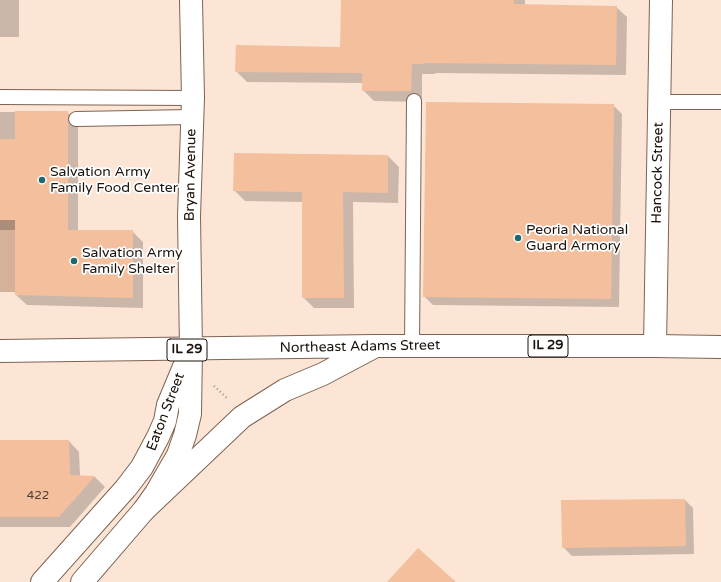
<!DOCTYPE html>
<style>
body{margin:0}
canvas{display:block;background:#fde5d5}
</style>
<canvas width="721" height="582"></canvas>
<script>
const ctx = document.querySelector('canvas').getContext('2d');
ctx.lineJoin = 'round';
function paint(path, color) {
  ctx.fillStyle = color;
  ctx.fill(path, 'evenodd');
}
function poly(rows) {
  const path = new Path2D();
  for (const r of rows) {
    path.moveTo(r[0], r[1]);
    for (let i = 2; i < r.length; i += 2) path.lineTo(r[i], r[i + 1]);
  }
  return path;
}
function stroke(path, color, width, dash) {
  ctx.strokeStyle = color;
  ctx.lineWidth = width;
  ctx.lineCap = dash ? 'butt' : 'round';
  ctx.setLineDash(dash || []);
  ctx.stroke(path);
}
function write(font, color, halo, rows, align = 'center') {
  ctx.font = font + ' "Varela Round",sans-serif';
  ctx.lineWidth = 3.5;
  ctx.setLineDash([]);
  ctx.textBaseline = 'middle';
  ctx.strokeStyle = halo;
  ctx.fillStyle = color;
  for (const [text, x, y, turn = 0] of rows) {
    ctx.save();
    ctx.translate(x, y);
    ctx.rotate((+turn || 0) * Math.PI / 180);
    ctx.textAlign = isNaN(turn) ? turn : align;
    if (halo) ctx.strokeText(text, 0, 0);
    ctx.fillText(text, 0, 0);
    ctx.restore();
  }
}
const green = poly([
 [0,220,15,220,15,292,0,292]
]);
const shadow = poly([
 [0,0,19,0,19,37,0,37],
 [342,0,525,0,525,6,616,7,627,17,626,75,435,73,435,74,422,74,422,102,374,101,363,90,363,83,247,82,236,71,341,48],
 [613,105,622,114,619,307,433,305,424,296],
 [0,112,67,112,78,123,78,231,132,231,143,242,143,308,27,305,16,295,16,230,0,230],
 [235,154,388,156,399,167,398,203,353,202,354,308,314,308,303,297,303,202,245,201,234,190],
 [0,441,69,441,79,452,80,476,95,477,105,487,70,527,0,527],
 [685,500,693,508,694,554,572,556,563,547]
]);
const building = poly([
 [341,0,514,0,514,4,617,6,616,65,425,63,425,64,412,64,411,91,362,91,362,73,235,72,236,45,340,47],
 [426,102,614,104,611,299,423,297],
 [15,111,68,111,68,230,133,230,133,298,15,295,15,220,0,220,0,139,15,139],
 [234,153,388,155,388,193,343,192,344,298,302,298,302,192,233,191],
 [0,440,69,440,70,475,95,476,59,517,0,517],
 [685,499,686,546,562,548,561,500],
 [418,548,456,582,387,582]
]);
const path = poly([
 [214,386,228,399]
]);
const lane = poly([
 [0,97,193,98],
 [659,102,721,102],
 [76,119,192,117],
 [412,346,414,101]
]);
const street = poly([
 [655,346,661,0]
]);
const secondary = poly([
 [42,582,126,488,142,467,158,437,165,421,168,405,186,362],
 [82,582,144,510,156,493,178,455,185,435,190,414,191,350,189,216,193,98,191,0]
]);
const primary = poly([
 [0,351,374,346,655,346,721,347],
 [144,510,242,417,285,390,323,374,372,348]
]);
const markers = [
 [42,180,4,"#1d6970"],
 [518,238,4,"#1d6970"],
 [74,261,4,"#1d6970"]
];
const numberNames = [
 ["422",38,496]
];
const shields = [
 [548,346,40],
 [187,350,40]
];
const shieldNames = [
 ["IL 29",548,346],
 ["IL 29",187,350]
];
const poiNames = [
 ["Salvation Army",50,172],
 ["Family Food Center",50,188],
 ["Peoria National",526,230],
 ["Guard Armory",526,246],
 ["Salvation Army",82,253],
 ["Family Shelter",82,269]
];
const streetNames = [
 ["Hancock Street",658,173,-89],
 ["Bryan Avenue",191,175,-89],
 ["Northeast Adams Street",360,347,-1],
 ["Eaton Street",166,412,-69]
];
paint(green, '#d6b199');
paint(shadow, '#0003');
paint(building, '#f3bf9d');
stroke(lane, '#7d6352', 16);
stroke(street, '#7d6352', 24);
stroke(secondary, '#7d6352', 24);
stroke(primary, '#7d6352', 24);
stroke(path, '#a79488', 2.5, [1, 3]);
stroke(lane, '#fff', 14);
stroke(street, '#fff', 22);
stroke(secondary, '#fff', 22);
stroke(primary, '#fff', 22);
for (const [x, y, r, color] of markers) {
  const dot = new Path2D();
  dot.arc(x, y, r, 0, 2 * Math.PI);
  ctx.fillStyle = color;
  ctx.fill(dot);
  stroke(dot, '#fff', 1.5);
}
write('12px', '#513d30', null, numberNames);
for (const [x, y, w] of shields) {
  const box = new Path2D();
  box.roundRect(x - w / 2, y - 11, w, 22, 3);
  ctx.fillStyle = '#fff';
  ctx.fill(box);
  stroke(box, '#1b120b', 1);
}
write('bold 13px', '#1b120b', null, shieldNames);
write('14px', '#1b120b', '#fff', poiNames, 'left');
write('14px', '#1b120b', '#fff', streetNames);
</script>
